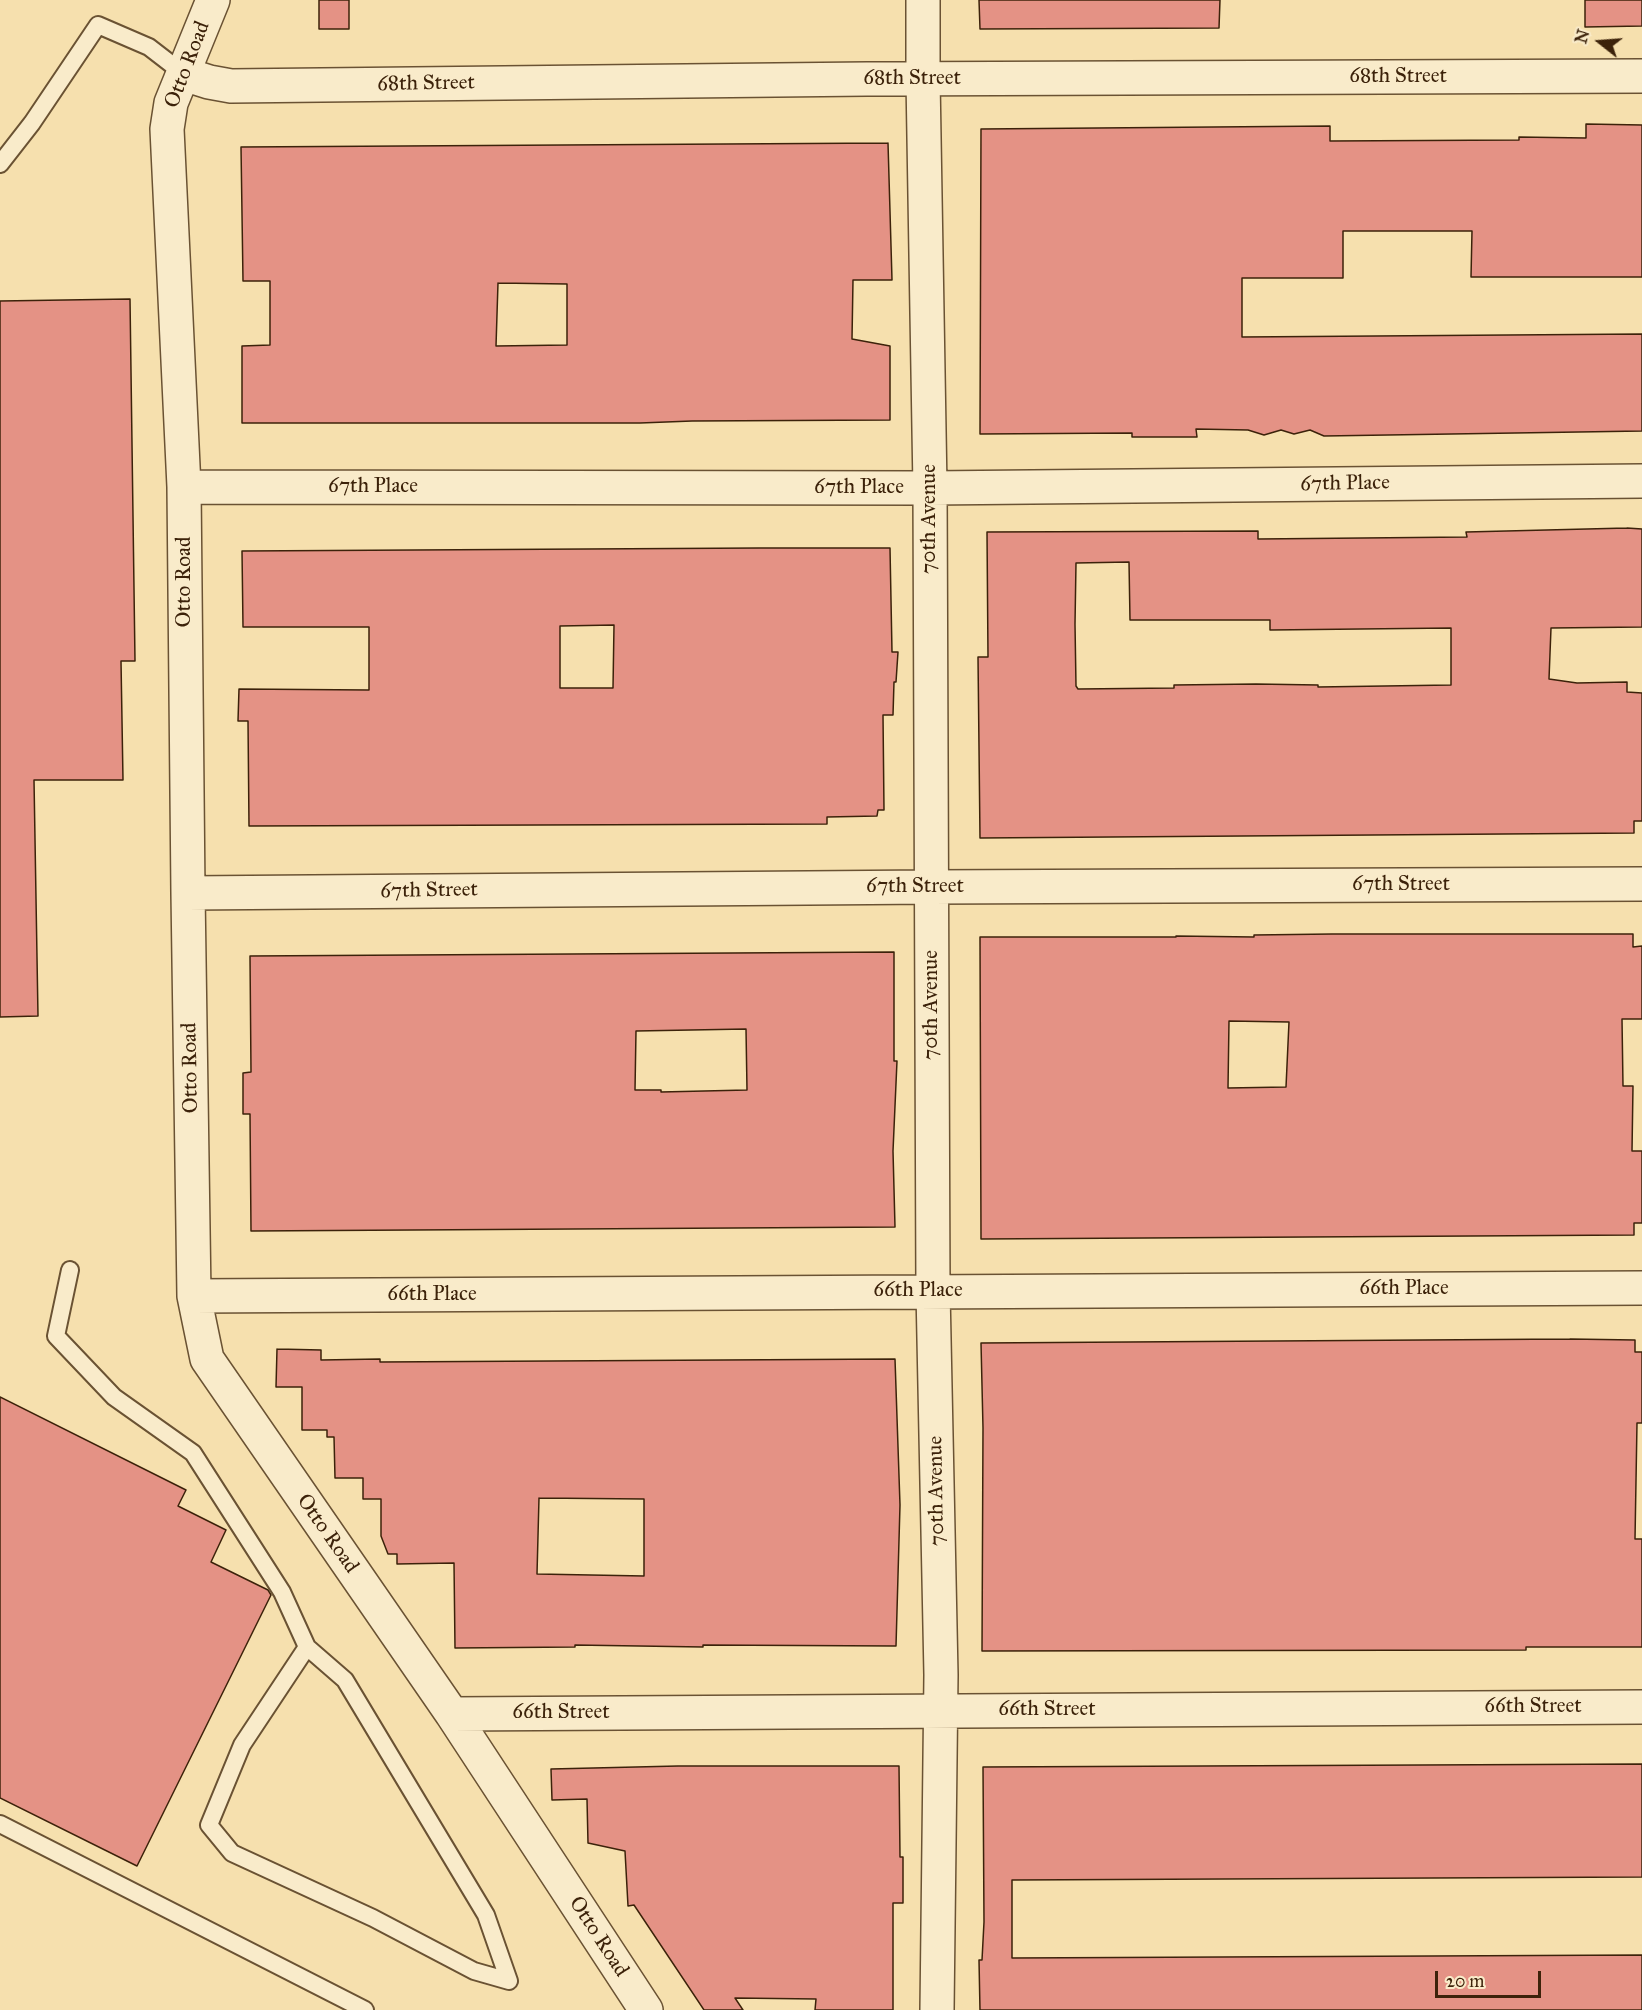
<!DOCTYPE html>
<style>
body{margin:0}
#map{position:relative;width:1642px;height:2010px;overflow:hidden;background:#f6e0ae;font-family:"IM FELL Great Primer",serif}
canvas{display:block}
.north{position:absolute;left:1570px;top:12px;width:60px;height:60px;-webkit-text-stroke:4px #f9ebca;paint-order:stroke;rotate:287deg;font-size:16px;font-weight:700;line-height:24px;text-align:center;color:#3c220a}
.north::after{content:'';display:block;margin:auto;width:21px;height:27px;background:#3c220a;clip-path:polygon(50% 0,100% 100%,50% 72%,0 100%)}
.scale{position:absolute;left:1435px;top:1971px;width:106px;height:27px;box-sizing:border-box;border:3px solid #3c220a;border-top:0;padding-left:8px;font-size:18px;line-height:21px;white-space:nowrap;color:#3c220a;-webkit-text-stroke:4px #f9ebca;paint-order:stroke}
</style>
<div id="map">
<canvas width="1642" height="2010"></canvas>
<div class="north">N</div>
<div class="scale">20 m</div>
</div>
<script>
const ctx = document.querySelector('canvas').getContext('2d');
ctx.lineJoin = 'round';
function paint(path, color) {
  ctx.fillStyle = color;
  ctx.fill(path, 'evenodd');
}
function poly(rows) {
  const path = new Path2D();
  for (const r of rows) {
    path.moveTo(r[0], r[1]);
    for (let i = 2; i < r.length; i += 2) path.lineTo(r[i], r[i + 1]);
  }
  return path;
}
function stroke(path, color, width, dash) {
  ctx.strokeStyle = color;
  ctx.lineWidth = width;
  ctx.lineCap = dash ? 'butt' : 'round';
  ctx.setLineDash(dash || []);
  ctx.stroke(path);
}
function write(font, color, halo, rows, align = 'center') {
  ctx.font = font + ' "IM FELL Great Primer",serif';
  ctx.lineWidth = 4.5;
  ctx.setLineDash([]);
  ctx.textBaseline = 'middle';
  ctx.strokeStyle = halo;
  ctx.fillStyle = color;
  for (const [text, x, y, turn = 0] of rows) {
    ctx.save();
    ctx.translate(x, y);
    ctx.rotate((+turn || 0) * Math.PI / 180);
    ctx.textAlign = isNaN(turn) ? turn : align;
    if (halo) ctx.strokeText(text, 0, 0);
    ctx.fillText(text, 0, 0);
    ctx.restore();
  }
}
const building = poly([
 [319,0,349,0,349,29,319,29,319,0],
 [979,0,1220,0,1219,28,980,29,979,0],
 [1585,0,1642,0,1642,26,1585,27,1585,0],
 [1586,124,1642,125,1642,277,1471,277,1472,231,1343,231,1343,278,1242,278,1242,337,1642,334,1642,431,1324,436,1310,430,1294,434,1281,430,1264,435,1248,430,1196,429,1197,437,1132,437,1132,433,980,434,981,129,1330,126,1330,141,1519,140,1519,137,1586,138,1586,124],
 [888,143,892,280,853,280,852,339,890,346,890,420,692,421,640,423,242,423,242,346,270,345,270,281,243,281,241,147,888,143],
 [498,283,567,284,567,345,496,346,498,283],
 [130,299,135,661,121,661,123,780,34,780,38,1016,0,1017,0,301,130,299],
 [1627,528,1642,529,1642,627,1551,628,1549,679,1577,683,1627,682,1627,692,1642,693,1642,821,1634,821,1634,833,980,838,978,657,988,657,987,532,1258,531,1258,539,1467,537,1466,532,1627,528],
 [1129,562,1130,620,1270,620,1270,630,1451,628,1451,685,1318,687,1318,685,1256,684,1174,685,1174,688,1078,689,1076,686,1075,624,1076,563,1129,562],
 [759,548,890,548,892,652,898,652,896,682,894,682,893,715,883,715,884,810,878,810,877,816,827,817,827,824,249,826,248,721,238,721,239,689,369,690,369,627,243,627,242,551,759,548],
 [614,625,613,688,560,688,560,626,614,625],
 [1332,934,1633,934,1633,947,1642,946,1642,1019,1622,1019,1623,1086,1633,1086,1632,1151,1642,1151,1642,1223,1634,1223,1634,1235,981,1239,980,937,1176,937,1176,936,1254,937,1254,935,1332,934],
 [1229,1021,1289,1022,1286,1087,1228,1088,1229,1021],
 [894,952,894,1061,897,1061,893,1151,895,1227,251,1231,250,1114,243,1114,243,1073,251,1072,250,956,894,952],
 [746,1029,747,1090,661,1092,661,1090,635,1090,636,1031,746,1029],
 [1570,1339,1635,1340,1635,1352,1642,1352,1642,1423,1637,1423,1635,1539,1642,1539,1642,1647,1526,1647,1526,1650,982,1651,983,1428,981,1343,1570,1339],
 [277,1349,321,1350,321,1360,380,1359,380,1362,895,1359,900,1505,896,1646,703,1645,703,1647,575,1645,575,1647,455,1648,454,1563,397,1564,397,1554,388,1554,381,1536,381,1499,363,1499,363,1478,335,1478,334,1437,327,1437,327,1430,302,1430,302,1387,276,1387,277,1349],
 [539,1498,644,1499,644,1576,537,1574,539,1498],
 [0,1397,186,1490,178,1506,226,1530,211,1562,268,1590,271,1595,137,1866,0,1798,0,1397],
 [1642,1764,1642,1877,1012,1880,1012,1958,1642,1955,1642,2010,980,2010,979,1960,982,1960,984,1922,983,1767,1642,1764],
 [678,1766,899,1766,900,1857,903,1857,903,1903,893,1903,893,2010,815,2010,816,1999,735,1998,743,2010,704,2010,634,1905,628,1906,625,1851,588,1843,587,1799,552,1800,551,1769,678,1766]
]);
const lane = poly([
 [0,164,32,123,98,25,149,47,184,74],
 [70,1270,56,1336,114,1397,193,1453,282,1592,307,1647,242,1745,209,1825,232,1853,373,1918,474,1971,509,1981,486,1915,345,1680,307,1647],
 [0,1824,365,2010]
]);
const street = poly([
 [213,0,171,103,167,129,184,487,188,893,194,1296,207,1359,452,1714,646,2010],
 [923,0,923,79,930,488,933,1291,941,1675,937,2010],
 [184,74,209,82,231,86,867,79,1642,76],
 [184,487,930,488,1642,481],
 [188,893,931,887,1642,884],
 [194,1296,1642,1288],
 [452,1714,1642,1707]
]);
const streetNames = [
 ["Otto Road",188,65,-69],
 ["68th Street",1398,77],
 ["68th Street",912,79],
 ["68th Street",426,84,-1],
 ["67th Place",1345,484,-1],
 ["67th Place",373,487],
 ["67th Place",859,488],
 ["70th Avenue",930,519,-90],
 ["Otto Road",185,582,-90],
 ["67th Street",1401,885],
 ["67th Street",915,887],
 ["67th Street",429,891,-1],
 ["70th Avenue",932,1005,-90],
 ["Otto Road",191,1068,-91],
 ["66th Place",1404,1289],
 ["66th Place",918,1291],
 ["66th Place",432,1295],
 ["70th Avenue",937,1491,-91],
 ["Otto Road",327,1534,55],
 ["66th Street",1533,1707],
 ["66th Street",1047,1710],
 ["66th Street",561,1713],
 ["Otto Road",598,1937,57]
];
paint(building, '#e49285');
stroke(building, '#3c220a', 1.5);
stroke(lane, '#6a5233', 20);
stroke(street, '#6a5233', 36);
stroke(lane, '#f9ebca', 16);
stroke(street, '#f9ebca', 33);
write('21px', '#3c220a', '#f9ebca', streetNames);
</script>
